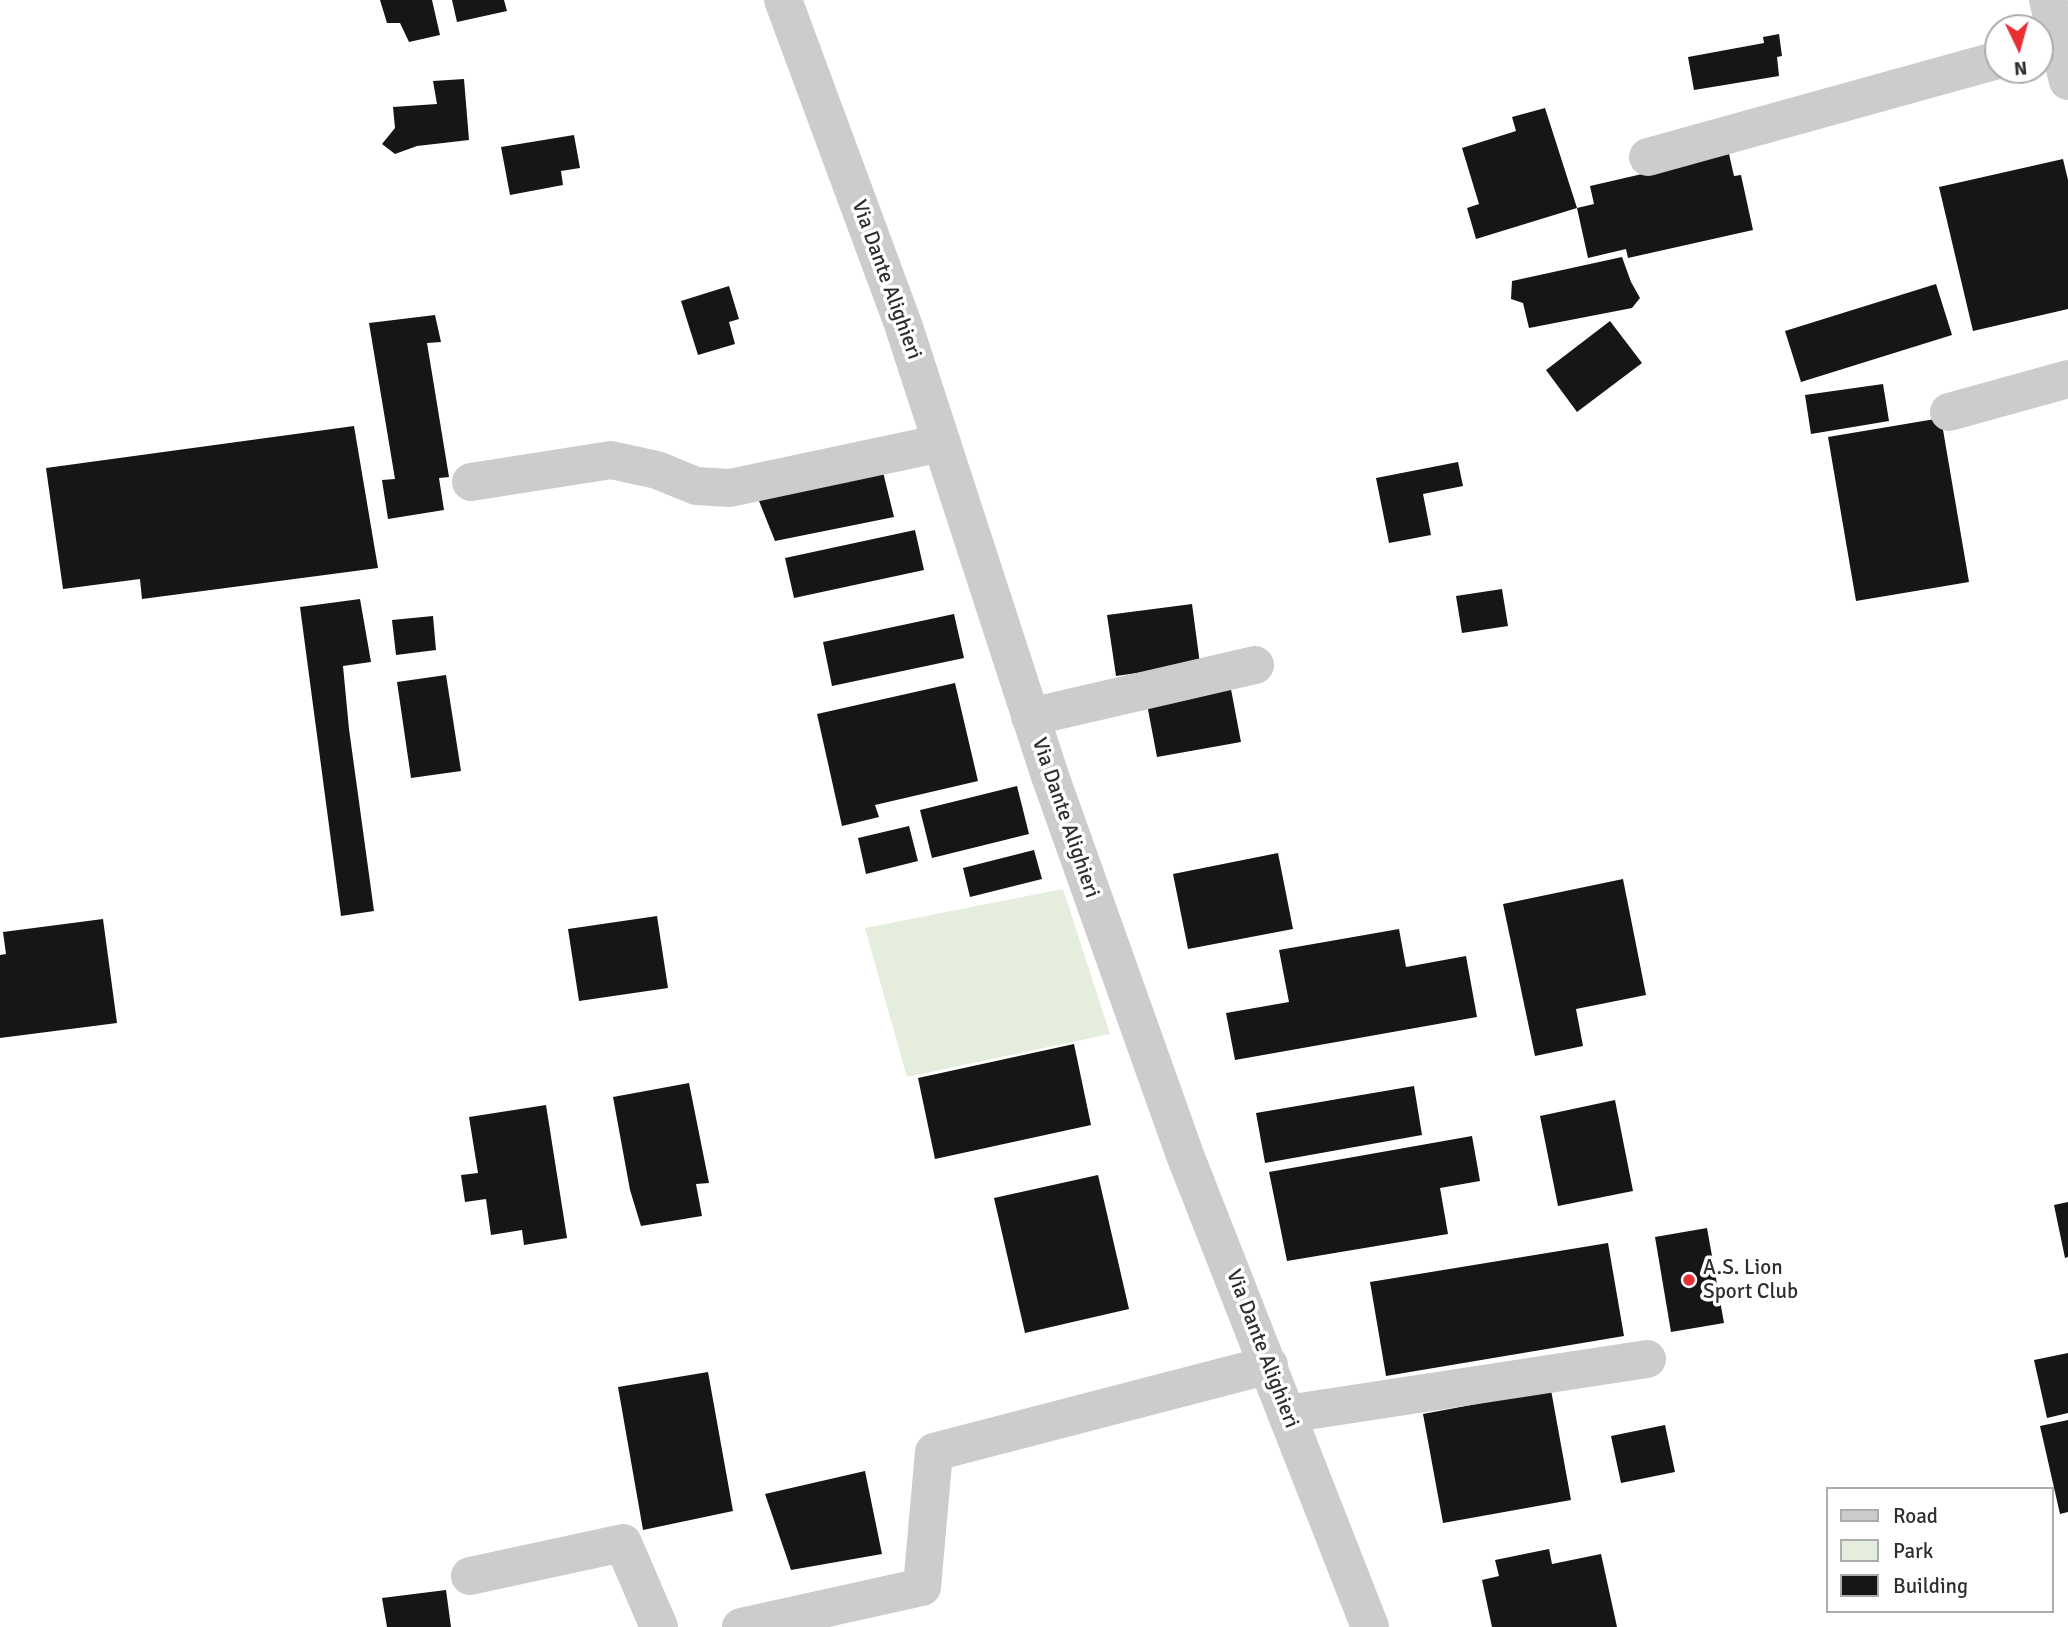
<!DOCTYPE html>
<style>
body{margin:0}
#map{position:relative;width:2068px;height:1627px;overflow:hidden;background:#fff;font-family:Signika,sans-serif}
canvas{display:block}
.legend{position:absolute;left:1826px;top:1487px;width:228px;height:126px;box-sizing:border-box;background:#fff;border:2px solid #acacac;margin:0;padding:9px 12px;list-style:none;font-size:21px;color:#2f2f2f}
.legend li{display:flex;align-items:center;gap:14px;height:35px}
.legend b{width:35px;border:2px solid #acacac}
.north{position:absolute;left:1984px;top:14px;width:70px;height:70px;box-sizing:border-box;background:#fff;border:2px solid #acacac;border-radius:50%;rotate:175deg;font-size:19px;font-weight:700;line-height:28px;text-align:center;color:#2f2f2f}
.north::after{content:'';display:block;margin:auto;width:24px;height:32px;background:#e92e34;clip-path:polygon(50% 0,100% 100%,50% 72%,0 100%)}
</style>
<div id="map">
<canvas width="2068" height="1627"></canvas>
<ul class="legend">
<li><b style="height:9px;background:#ccc"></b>Road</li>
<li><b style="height:19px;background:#e5eddd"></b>Park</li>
<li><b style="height:19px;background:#161616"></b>Building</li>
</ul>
<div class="north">N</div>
</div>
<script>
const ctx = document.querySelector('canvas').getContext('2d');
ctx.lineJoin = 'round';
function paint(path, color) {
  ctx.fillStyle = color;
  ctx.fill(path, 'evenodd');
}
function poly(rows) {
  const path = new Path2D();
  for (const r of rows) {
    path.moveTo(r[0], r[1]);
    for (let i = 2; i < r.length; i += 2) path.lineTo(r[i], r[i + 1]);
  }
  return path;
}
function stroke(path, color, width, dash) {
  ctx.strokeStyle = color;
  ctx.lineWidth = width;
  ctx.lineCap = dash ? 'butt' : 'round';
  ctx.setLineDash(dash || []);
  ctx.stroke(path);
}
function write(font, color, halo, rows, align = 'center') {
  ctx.font = font + ' Signika,sans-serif';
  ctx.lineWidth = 7;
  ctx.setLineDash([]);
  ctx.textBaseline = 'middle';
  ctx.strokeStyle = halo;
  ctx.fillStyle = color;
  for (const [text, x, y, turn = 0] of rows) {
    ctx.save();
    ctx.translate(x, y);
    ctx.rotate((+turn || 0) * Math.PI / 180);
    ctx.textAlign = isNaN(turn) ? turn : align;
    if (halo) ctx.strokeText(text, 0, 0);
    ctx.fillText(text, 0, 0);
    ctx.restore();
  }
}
const green = poly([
 [1063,889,1110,1034,907,1077,865,928]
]);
const building = poly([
 [380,0,432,0,440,35,409,42,400,23,387,23],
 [452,0,504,0,507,11,457,22],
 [1779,34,1782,56,1777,57,1779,76,1694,90,1688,57,1764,43,1763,37],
 [464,79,469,140,417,146,395,154,382,144,395,128,393,107,437,104,433,81],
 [1545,108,1577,208,1476,239,1467,208,1479,204,1462,148,1516,131,1512,117],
 [574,135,580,168,561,171,563,185,510,195,501,147],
 [1729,154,1734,176,1741,175,1753,230,1628,258,1626,249,1588,258,1577,208,1594,204,1590,186],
 [2063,159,2068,180,2068,309,1973,331,1939,187],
 [1622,257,1631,282,1640,298,1632,308,1529,328,1523,303,1511,299,1512,281],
 [1936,284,1952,335,1801,382,1785,331],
 [729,286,739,319,729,322,735,344,698,355,681,301],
 [435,315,441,342,427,343,449,477,439,478,444,510,388,519,382,480,395,479,369,323],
 [1610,321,1642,363,1577,412,1546,370],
 [1883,384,1889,421,1811,434,1805,395],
 [1941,418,1969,582,1856,601,1828,437],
 [354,426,378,568,142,599,140,579,63,589,46,468],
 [1458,462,1463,486,1423,494,1431,535,1389,543,1376,478],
 [882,468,894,517,775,541,755,491],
 [915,530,924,570,794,598,785,558],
 [1502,589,1508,626,1462,633,1456,596],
 [360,599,371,662,343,666,349,729,374,911,341,916,300,607],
 [1192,604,1200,664,1116,676,1107,615],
 [954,614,964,658,832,686,823,642],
 [433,616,436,650,396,655,392,620],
 [446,675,461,771,411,778,397,682],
 [955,683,978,781,875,805,879,817,842,826,817,714],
 [1230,684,1241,742,1157,757,1146,699],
 [1017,786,1029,834,932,858,920,810],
 [909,826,918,861,866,874,858,838],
 [1034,850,1042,879,970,897,963,868],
 [1278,853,1293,929,1188,949,1173,874],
 [1623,879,1646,995,1576,1009,1583,1046,1535,1056,1503,904],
 [657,916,668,988,579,1001,568,929],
 [103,919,117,1023,0,1038,0,955,6,954,3,932],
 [1399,929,1406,967,1466,956,1477,1017,1235,1060,1226,1013,1289,1002,1279,950],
 [1074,1044,1091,1125,935,1159,918,1078],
 [689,1083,709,1183,696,1184,702,1216,641,1226,630,1190,613,1097],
 [1414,1086,1422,1135,1265,1163,1256,1113],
 [1615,1100,1633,1191,1558,1206,1540,1116],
 [546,1105,567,1238,524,1245,522,1230,491,1235,486,1199,465,1202,461,1175,478,1173,469,1117],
 [1472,1136,1480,1181,1440,1188,1448,1234,1287,1261,1269,1172],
 [1098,1175,1129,1309,1025,1333,994,1198],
 [2068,1202,2068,1257,2065,1258,2054,1205],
 [1707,1228,1724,1323,1671,1332,1655,1237],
 [1608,1243,1624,1336,1386,1376,1370,1282],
 [2068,1353,2068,1413,2047,1418,2034,1360],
 [708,1372,733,1511,643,1530,618,1387],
 [1551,1390,1571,1500,1443,1523,1423,1414],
 [2068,1420,2068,1512,2060,1514,2040,1426],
 [1665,1425,1675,1472,1621,1483,1611,1436],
 [865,1471,882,1554,791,1570,765,1494],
 [1549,1549,1552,1564,1601,1554,1617,1627,1492,1627,1482,1580,1499,1576,1495,1560],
 [446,1590,451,1627,387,1627,382,1598]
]);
const minor = poly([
 [783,0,903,324,1050,776,1185,1155,1370,1627],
 [2048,0,2068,81],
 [1648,157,1998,60],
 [1949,412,2068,379],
 [471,482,611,460,657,470,696,486,730,488,942,443],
 [1030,717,1255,665],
 [1287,1414,1647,1359],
 [470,1576,623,1543,659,1627],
 [741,1627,922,1587,934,1452,1269,1365]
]);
const markers = [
 [1689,1280,7,"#e92e34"]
];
const streetNames = [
 ["Via Dante Alighieri",886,280,70],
 ["Via Dante Alighieri",1065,818,71],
 ["Via Dante Alighieri",1262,1349,69]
];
const poiNames = [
 ["A.S. Lion",1703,1268],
 ["Sport Club",1703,1292]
];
paint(green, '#e5eddd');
paint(building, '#161616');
stroke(minor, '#ccc', 38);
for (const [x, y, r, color] of markers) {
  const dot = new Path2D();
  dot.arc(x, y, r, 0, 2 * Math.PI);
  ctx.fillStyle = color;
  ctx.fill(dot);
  stroke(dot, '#fff', 2.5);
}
write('21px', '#2f2f2f', '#fff', streetNames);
write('21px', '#2f2f2f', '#fff', poiNames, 'left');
</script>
